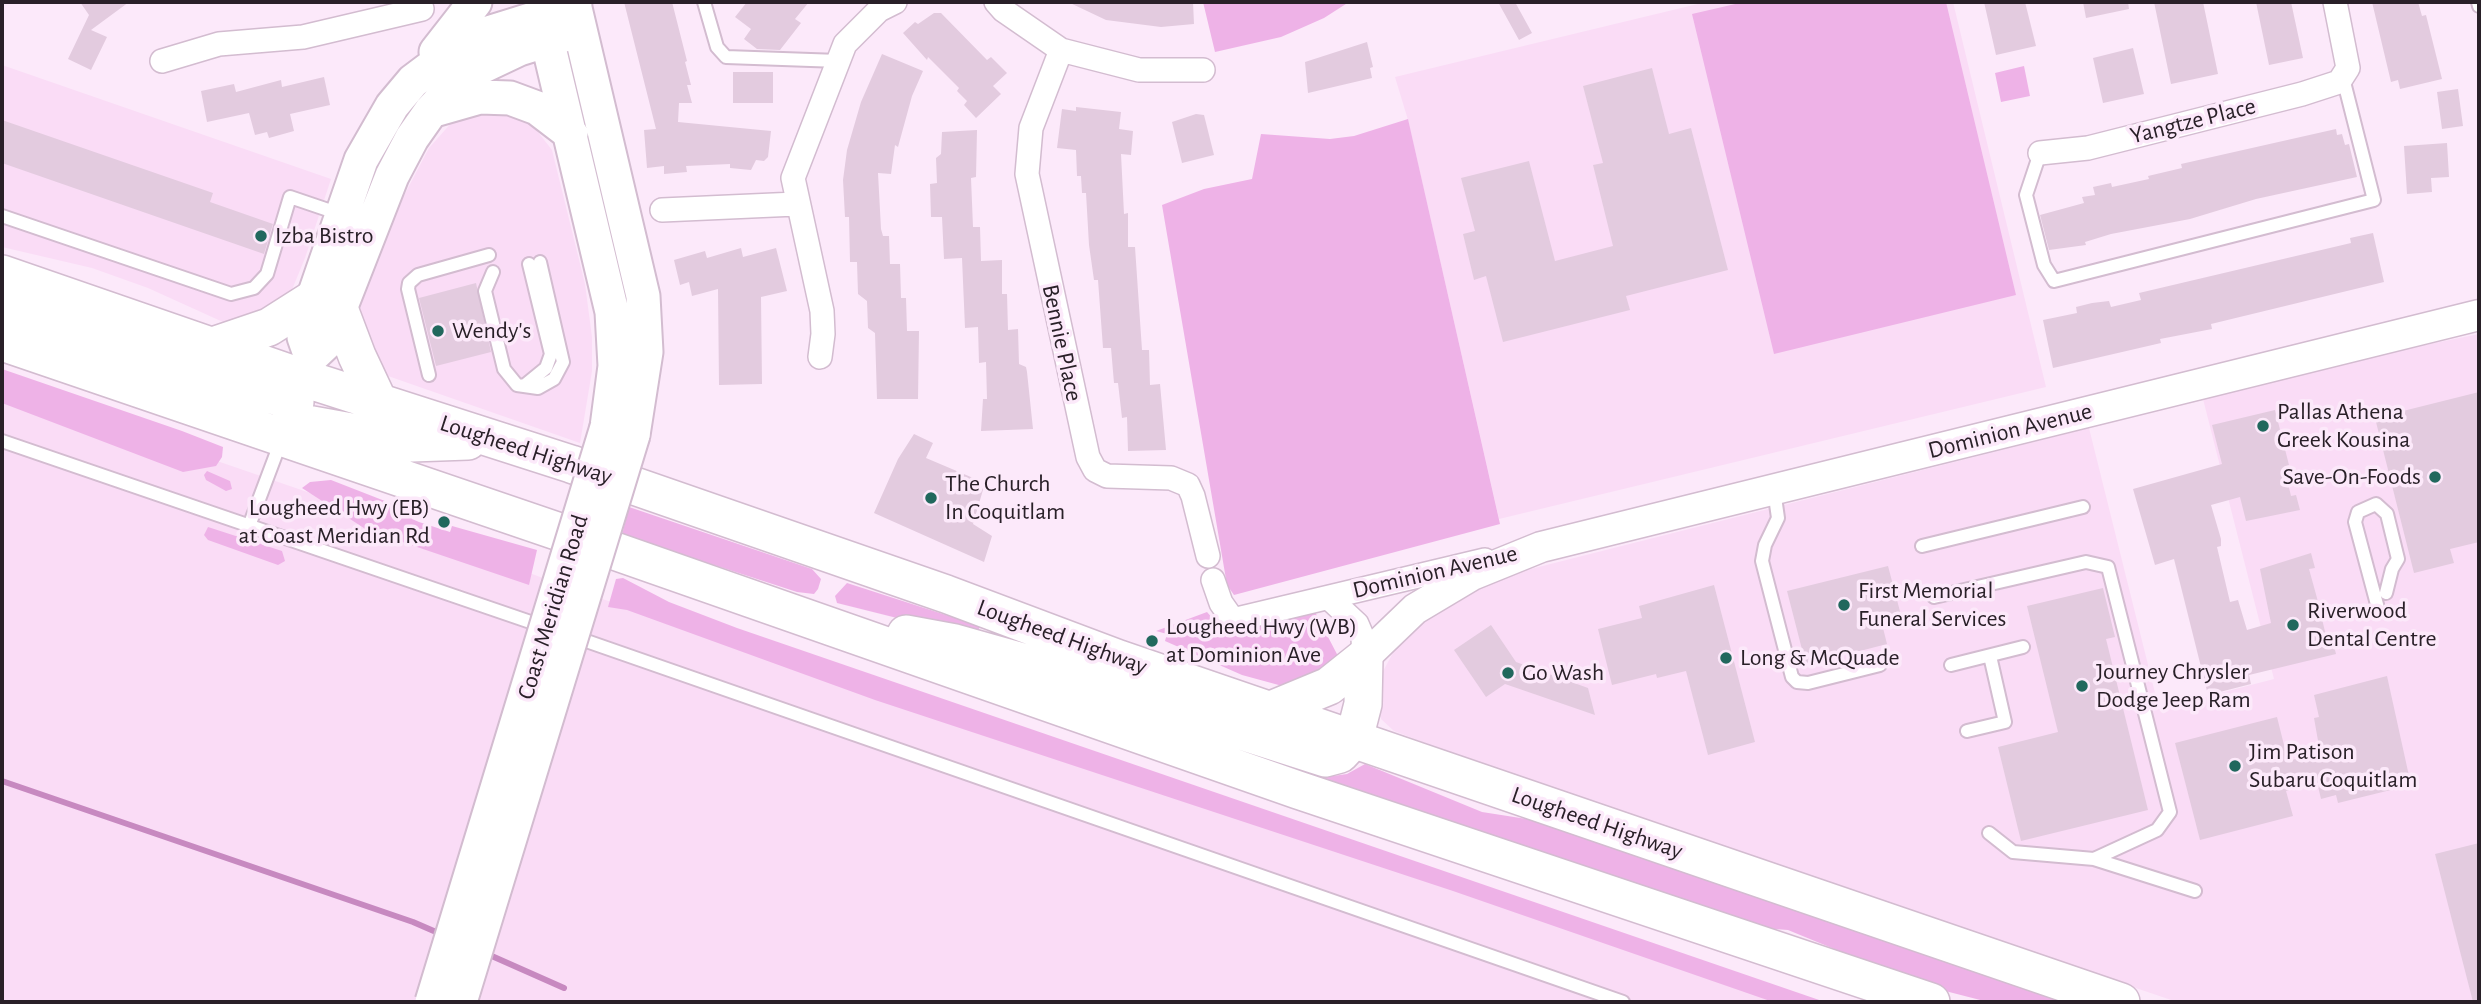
<!DOCTYPE html>
<style>
body{margin:0}
#map{position:relative;width:2481px;height:1004px;overflow:hidden;background:#fce9fa;font-family:"Alegreya Sans",sans-serif}
canvas{display:block}
.frame{position:absolute;inset:0;border:4px solid #292028;pointer-events:none}
</style>
<div id="map">
<canvas width="2481" height="1004"></canvas>
<div class="frame"></div>
</div>
<script>
const ctx = document.querySelector('canvas').getContext('2d');
ctx.lineJoin = 'round';
function paint(path, color) {
  ctx.fillStyle = color;
  ctx.fill(path, 'evenodd');
}
function poly(rows) {
  const path = new Path2D();
  for (const r of rows) {
    path.moveTo(r[0], r[1]);
    for (let i = 2; i < r.length; i += 2) path.lineTo(r[i], r[i + 1]);
  }
  return path;
}
function stroke(path, color, width, dash) {
  ctx.strokeStyle = color;
  ctx.lineWidth = width;
  ctx.lineCap = dash ? 'butt' : 'round';
  ctx.setLineDash(dash || []);
  ctx.stroke(path);
}
function write(font, color, halo, rows, align = 'center') {
  ctx.font = font + ' "Alegreya Sans",sans-serif';
  ctx.lineWidth = 7;
  ctx.setLineDash([]);
  ctx.textBaseline = 'middle';
  ctx.strokeStyle = halo;
  ctx.fillStyle = color;
  for (const [text, x, y, turn = 0] of rows) {
    ctx.save();
    ctx.translate(x, y);
    ctx.rotate((+turn || 0) * Math.PI / 180);
    ctx.textAlign = isNaN(turn) ? turn : align;
    if (halo) ctx.strokeText(text, 0, 0);
    ctx.fillText(text, 0, 0);
    ctx.restore();
  }
}
const built = poly([
 [1706,2,1953,2,2046,387,1499,519,1408,120,1395,77],
 [2,65,331,179,305,258,289,297,238,323,223,322,148,288,92,268,2,247],
 [501,108,534,127,552,150,585,284,592,337,592,371,580,443,388,376,382,371,358,308,377,247,429,148,453,121],
 [2479,334,2479,1002,2177,1002,1507,774,1394,731,1381,719,1378,704,1380,677,1395,649,1429,615,1499,577,2089,428,2159,709,2274,679,2203,399,2381,354],
 [2,387,409,527,561,585,1793,1002,2,1002]
]);
const green = poly([
 [1203,2,1349,2,1324,18,1281,37,1215,52],
 [1744,2,1946,2,2016,295,1774,354,1692,14],
 [2024,66,2030,96,2001,102,1995,73],
 [1408,119,1500,524,1234,595,1227,585,1162,205,1204,189,1252,179,1261,134,1330,139,1354,136],
 [2,369,182,431,223,447,222,457,216,466,183,472,2,403],
 [207,471,230,481,232,489,226,491,206,480,204,475],
 [331,480,408,510,412,519,419,522,450,532,452,526,537,550,529,585,367,530,302,488,310,482],
 [296,503,318,507,320,514,316,517,291,513,290,506],
 [629,507,812,569,821,579,818,589,814,594,797,592,622,535],
 [208,527,282,551,285,561,278,565,208,540,204,535],
 [623,578,669,602,737,628,1825,1002,1773,1002,1453,891,875,700,627,610,608,607,616,579],
 [847,583,980,626,977,635,969,636,837,603,835,596],
 [1314,610,1339,658,1286,687,1242,675,1165,641,1167,634,1156,631,1207,612,1222,629,1230,630],
 [985,662,1030,672,1333,776,1347,774,1365,764,1482,812,1546,822,2065,996,2063,1002,1988,1002,1922,985,1788,930,1736,926]
]);
const stream = poly([
 [2,781,413,922,443,935],
 [485,953,564,988]
]);
const building = poly([
 [80,2,129,2,91,30,107,37,91,70,68,59,89,15],
 [624,2,672,2,687,61,685,62,691,85,687,85,692,103,679,103,678,122,771,131,768,157,764,161,756,160,751,170,730,168,730,164,686,166,687,172,664,174,664,166,647,168,644,130,656,129],
 [747,2,809,2,795,19,801,23,780,50,757,49,744,39,751,29,735,17],
 [1068,2,1193,2,1194,24,1161,27,1106,20],
 [1498,2,1515,2,1532,33,1519,40],
 [1984,2,2025,2,2036,46,1996,55],
 [2083,2,2128,2,2129,9,2086,18],
 [2154,2,2203,2,2218,74,2171,84],
 [2256,2,2291,2,2303,58,2269,65],
 [2372,2,2418,2,2422,16,2426,15,2442,79,2400,89,2398,80,2391,82],
 [934,13,941,13,987,60,991,57,1007,73,993,86,1001,94,976,118,964,105,967,101,957,91,959,88,928,57,927,60,903,33,915,22,918,24],
 [1367,42,1373,67,1370,68,1372,78,1308,93,1305,62],
 [2133,48,2144,94,2103,103,2093,58],
 [882,54,923,71,912,96,898,147,895,145,891,174,878,173,881,229,883,236,889,236,890,264,900,264,901,298,906,298,907,331,919,331,918,399,877,399,875,333,868,328,867,301,858,294,857,262,850,262,849,217,845,217,843,180,847,150,861,102],
 [1652,68,1669,134,1691,128,1728,270,1626,296,1630,310,1503,342,1486,276,1474,280,1463,234,1475,231,1461,178,1529,161,1555,261,1613,246,1593,165,1603,163,1583,86],
 [733,72,773,72,773,103,733,103],
 [324,77,330,105,290,114,294,131,269,138,267,132,255,135,249,113,207,122,201,91,234,84,236,92,281,80,282,87],
 [2458,89,2463,126,2442,129,2437,92],
 [1076,107,1121,112,1119,129,1133,131,1131,155,1121,154,1124,214,1128,213,1128,247,1135,247,1142,350,1149,350,1150,385,1160,384,1166,450,1128,451,1127,417,1122,418,1118,383,1114,383,1111,348,1103,348,1098,280,1094,280,1089,245,1086,193,1082,193,1081,176,1077,176,1076,150,1057,148,1062,109,1076,111],
 [1196,114,1204,115,1214,155,1182,163,1172,122],
 [2,120,213,193,210,202,273,224,264,254,2,163],
 [2336,129,2337,135,2342,134,2345,145,2349,144,2357,177,2256,199,2190,219,2111,234,2085,242,2086,245,2049,250,2040,215,2084,203,2082,197,2095,195,2093,187,2111,183,2112,187,2149,179,2148,176,2182,168,2181,164],
 [977,130,976,177,971,178,973,227,980,227,981,261,1002,260,1002,294,1007,294,1008,330,1018,329,1019,364,1026,367,1027,372,1033,429,981,431,983,399,987,399,986,362,979,363,978,327,965,328,962,258,944,259,942,217,931,217,930,184,937,183,936,158,941,154,942,132],
 [2447,143,2449,177,2431,178,2432,192,2407,194,2404,146],
 [2373,233,2384,282,2211,324,2212,329,2160,339,2161,343,2053,368,2043,320,2077,313,2076,307,2092,303,2109,301,2111,307,2141,300,2139,293,2351,243,2350,238],
 [741,248,743,257,776,248,787,291,761,297,762,384,719,385,718,289,692,296,689,282,680,285,674,260,705,251,707,258],
 [476,283,491,352,436,366,419,298],
 [2479,392,2479,542,2450,549,2454,563,2414,573,2375,418],
 [2275,410,2289,465,2284,467,2291,496,2296,495,2300,510,2246,521,2240,497,2211,505,2221,539,2221,546,2217,547,2230,602,2238,600,2247,630,2271,623,2260,569,2311,553,2315,568,2309,569,2317,598,2327,640,2332,638,2336,654,2249,675,2251,684,2208,695,2174,559,2155,565,2133,489,2222,464,2212,425],
 [914,434,933,443,926,458,985,483,973,524,992,536,984,562,874,513,898,459],
 [1888,566,1902,619,1882,624,1887,644,1806,665,1787,591],
 [1714,585,1755,742,1708,755,1686,671,1657,678,1656,674,1612,685,1598,629,1642,618,1639,606],
 [2103,588,2115,637,2106,639,2148,810,2021,841,1998,747,2058,732,2027,606],
 [1491,625,1516,662,1588,688,1595,715,1505,684,1486,697,1454,650],
 [2387,676,2411,785,2338,803,2336,795,2321,799,2317,782,2286,791,2293,816,2200,840,2175,743,2277,717,2288,761,2320,752,2314,718,2319,717,2314,695],
 [2479,843,2479,1002,2473,1002,2435,854]
]);
const service = poly([
 [704,2,717,47,726,57,839,61],
 [2478,2,2479,6],
 [2040,153,2026,195,2044,265,2054,281,2374,200,2343,78],
 [2,216,231,294,254,288,267,274,290,197,340,214],
 [493,272,485,291,504,369,517,385,538,388,554,379,563,362,540,262],
 [429,375,408,289,409,283,418,275,489,255],
 [524,386,546,368,551,354,529,264],
 [2,441,545,627],
 [1774,490,1778,518,1765,545,1762,561,1792,677,1797,682,1808,683,1880,665],
 [249,526,281,441],
 [1922,546,2083,507],
 [1934,597,2086,562,2108,567,2170,812,2157,830,2094,859],
 [2379,612,2355,522,2358,512,2376,504,2387,514,2398,559,2392,569,2386,593],
 [572,636,1623,1002],
 [1951,665,2023,647],
 [1967,731,2005,722,1990,656],
 [1989,833,2013,852,2094,859,2195,891]
]);
const minor = poly([
 [996,2,1003,10,1061,50,1139,70,1203,70],
 [1061,50,1031,128,1027,174,1088,457,1095,470,1107,476,1171,478,1188,485,1193,496,1208,556],
 [162,61,219,44,303,37,422,9,420,2],
 [2040,153,2088,148,2302,94,2339,82,2348,68,2335,2],
 [662,210,796,204],
 [820,357,823,334,822,311,793,178,845,44,879,10,895,2],
 [1213,580,1221,603,1233,620,1485,560],
 [1329,598,1357,624,1363,638,1364,658]
]);
const tertiary = poly([
 [1364,658,1415,609,1472,575,1541,547,2479,315]
]);
const secondary = poly([
 [575,8,643,296,646,352,633,435],
 [542,18,612,312,615,366,607,427],
 [436,52,475,2],
 [431,111,480,97,510,98,537,108,571,134],
 [311,357,304,337,313,299,361,160,392,106,413,81,469,39,575,6],
 [295,402,311,357,327,342,392,176,412,138,431,111,460,80,481,67,519,49,580,30]
]);
const primary = poly([
 [2,274,303,378,571,464,946,594,1119,659,2121,1002],
 [2,311,295,402],
 [340,311,357,356,379,403],
 [2,342,586,541,1298,790,1931,1002],
 [213,346,269,327,313,299],
 [290,421,412,443,468,441],
 [906,634,955,643,1051,670,1325,758,1340,754,1354,739,1363,704,1364,658],
 [1271,710,1329,686,1364,658]
]);
const secondaryBridge = poly([
 [432,1002,607,427],
 [460,1002,633,435]
]);
const markers = [
 [261,236,7,"#21685d"],
 [438,331,7,"#21685d"],
 [2263,426,7,"#21685d"],
 [2435,477,7,"#21685d"],
 [931,498,7,"#21685d"],
 [444,522,7,"#21685d"],
 [1844,605,7,"#21685d"],
 [2293,625,7,"#21685d"],
 [1152,641,7,"#21685d"],
 [1726,658,7,"#21685d"],
 [1508,673,7,"#21685d"],
 [2082,686,7,"#21685d"],
 [2235,766,7,"#21685d"]
];
const streetNames = [
 ["Yangtze Place",2193,121,-14],
 ["Bennie Place",1062,343,78],
 ["Dominion Avenue",2010,431,-14],
 ["Lougheed Highway",526,450,18],
 ["Dominion Avenue",1435,572,-13],
 ["Coast Meridian Road",553,607,-73],
 ["Lougheed Highway",1062,637,20],
 ["Lougheed Highway",1597,823,19]
];
const poiNames = [
 ["Izba Bistro",275,236],
 ["Wendy's",452,331],
 ["Pallas Athena",2277,412],
 ["Greek Kousina",2277,440],
 ["Save-On-Foods",2421,477,"right"],
 ["The Church",945,484],
 ["In Coquitlam",945,512],
 ["Lougheed Hwy (EB)",430,508,"right"],
 ["at Coast Meridian Rd",430,536,"right"],
 ["First Memorial",1858,591],
 ["Funeral Services",1858,619],
 ["Riverwood",2307,611],
 ["Dental Centre",2307,639],
 ["Lougheed Hwy (WB)",1166,627],
 ["at Dominion Ave",1166,655],
 ["Long & McQuade",1740,658],
 ["Journey Chrysler",2096,672],
 ["Dodge Jeep Ram",2096,700],
 ["Go Wash",1522,673],
 ["Jim Patison",2249,752],
 ["Subaru Coquitlam",2249,780]
];
paint(built, '#fadcf6');
paint(green, '#eeb2e7');
stroke(stream, '#c789c0', 6);
paint(building, '#e3cbdf');
stroke(service, '#d3bcd0', 16);
stroke(minor, '#d3bcd0', 26);
stroke(tertiary, '#d3bcd0', 33);
stroke(secondary, '#d3bcd0', 37);
stroke(primary, '#d3bcd0', 40);
stroke(service, '#fff', 12);
stroke(minor, '#fff', 23);
stroke(tertiary, '#fff', 30);
stroke(secondary, '#fff', 33);
stroke(primary, '#fff', 37);
stroke(secondaryBridge, '#d3bcd0', 37, []);
stroke(secondaryBridge, '#fff', 33);
for (const [x, y, r, color] of markers) {
  const dot = new Path2D();
  dot.arc(x, y, r, 0, 2 * Math.PI);
  ctx.fillStyle = color;
  ctx.fill(dot);
  stroke(dot, '#fce9fa', 2.5);
}
write('24px', '#292028', '#fce9fa', streetNames);
write('24px', '#292028', '#fce9fa', poiNames, 'left');
</script>
